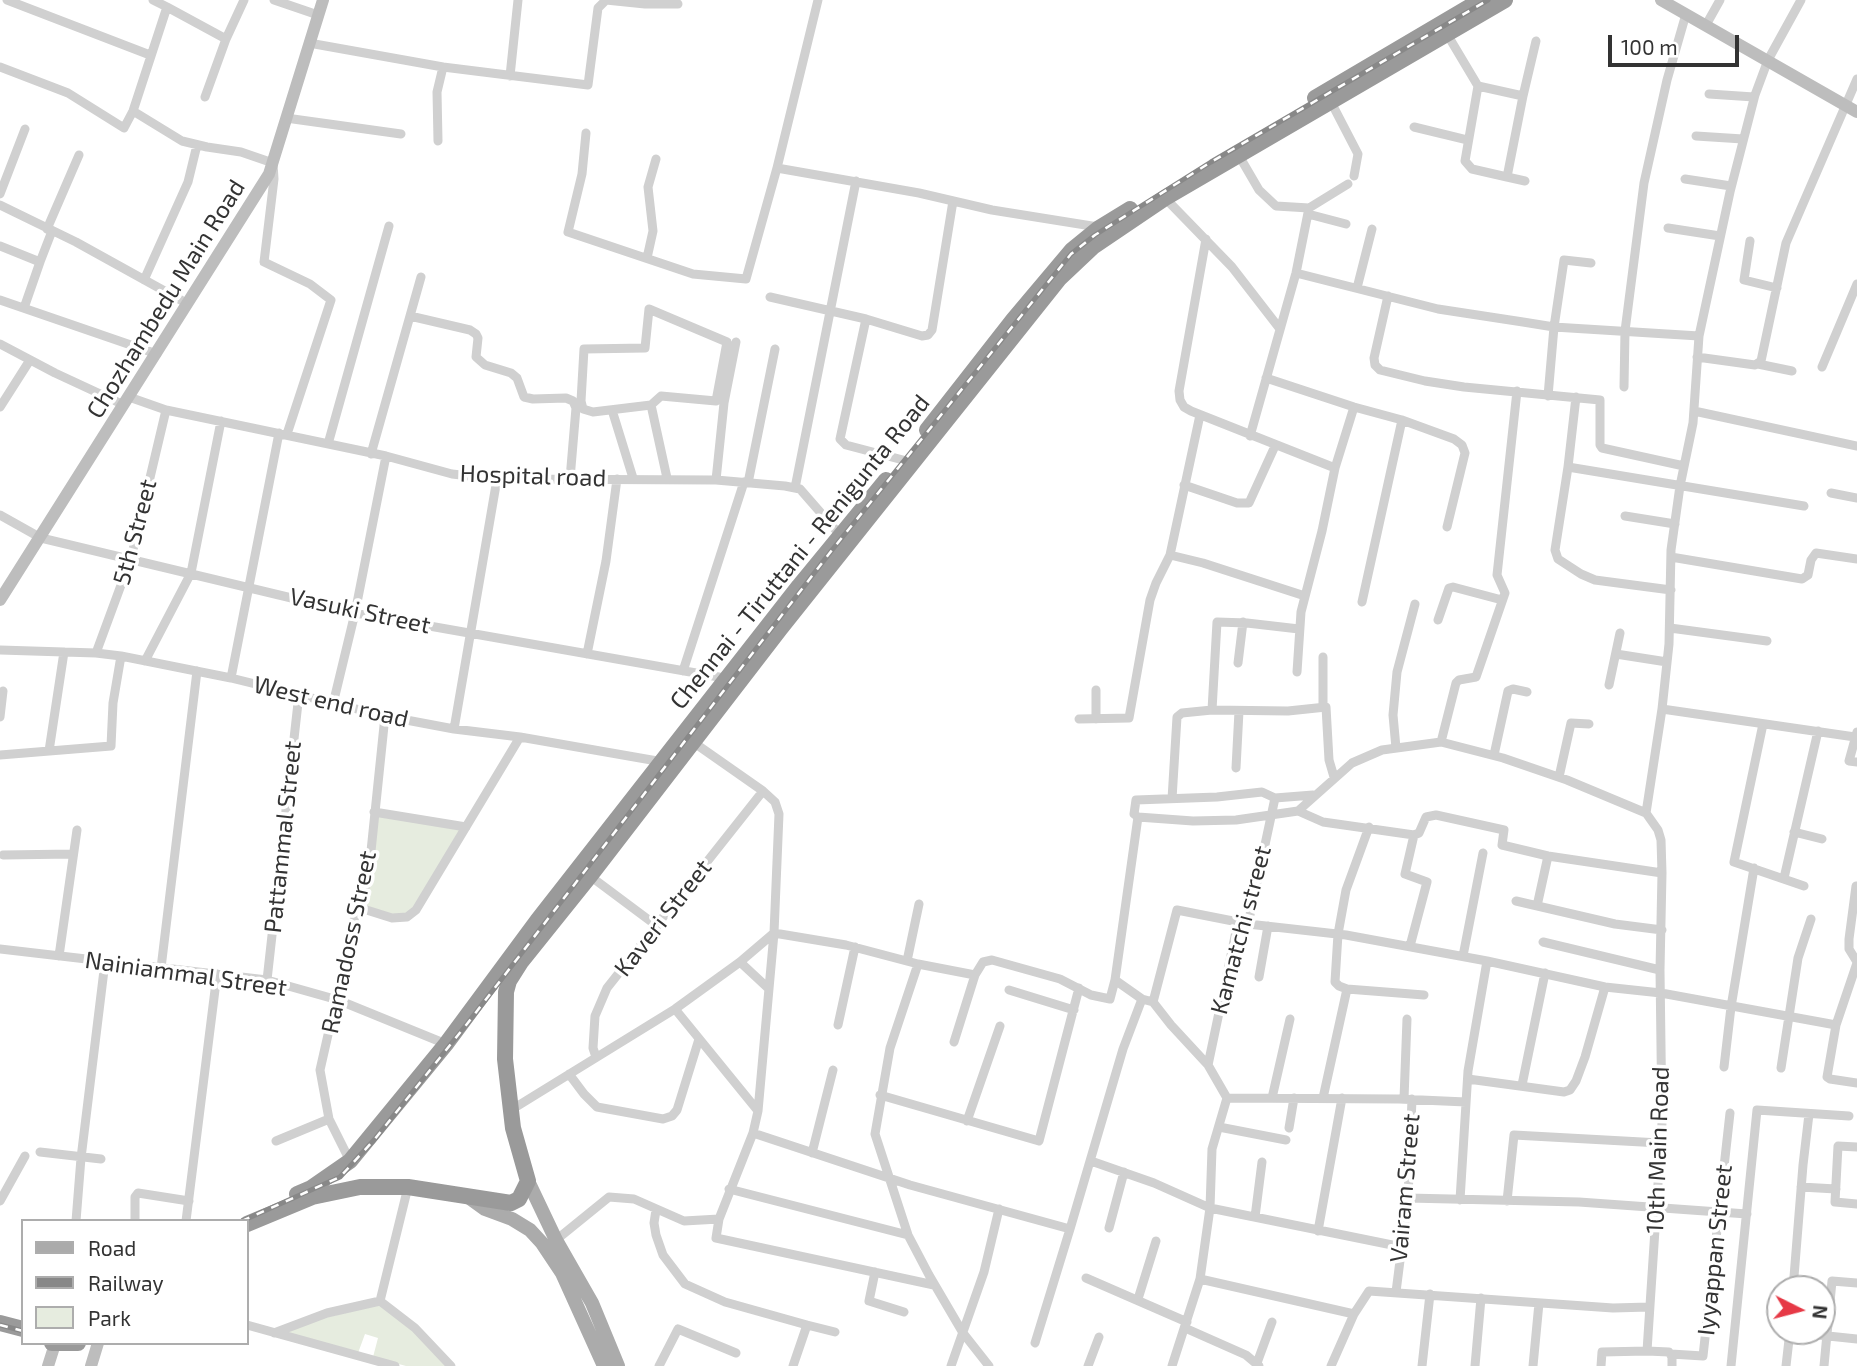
<!DOCTYPE html>
<style>
body{margin:0}
#map{position:relative;width:1857px;height:1366px;overflow:hidden;background:#fff;font-family:"Exo 2",sans-serif}
canvas{display:block}
.legend{position:absolute;left:21px;top:1219px;width:228px;height:126px;box-sizing:border-box;background:#fff;border:2px solid #adadad;margin:0;padding:9px 12px;list-style:none;font-size:21px;color:#333}
.legend li{display:flex;align-items:center;gap:14px;height:35px}
.legend b{width:35px;border:2px solid #adadad}
.north{position:absolute;left:1766px;top:1275px;width:70px;height:70px;box-sizing:border-box;background:#fff;border:2px solid #adadad;border-radius:50%;rotate:96deg;font-size:19px;font-weight:700;line-height:28px;text-align:center;color:#333}
.north::after{content:'';display:block;margin:auto;width:24px;height:32px;background:#e63946;clip-path:polygon(50% 0,100% 100%,50% 72%,0 100%)}
.scale{position:absolute;left:1608px;top:35px;width:131px;height:32px;box-sizing:border-box;border:4px solid #333;border-top:0;padding-left:9px;font-size:21px;line-height:24px;white-space:nowrap;color:#333;-webkit-text-stroke:5px #fff;paint-order:stroke}
</style>
<div id="map">
<canvas width="1857" height="1366"></canvas>
<ul class="legend">
<li><b style="height:9px;background:#ababab"></b>Road</li>
<li><b style="height:9px;background:#888"></b>Railway</li>
<li><b style="height:19px;background:#e6ecdf"></b>Park</li>
</ul>
<div class="north">N</div>
<div class="scale">100 m</div>
</div>
<script>
const ctx = document.querySelector('canvas').getContext('2d');
ctx.lineJoin = 'round';
function paint(path, color) {
  ctx.fillStyle = color;
  ctx.fill(path, 'evenodd');
}
function poly(rows) {
  const path = new Path2D();
  for (const r of rows) {
    path.moveTo(r[0], r[1]);
    for (let i = 2; i < r.length; i += 2) path.lineTo(r[i], r[i + 1]);
  }
  return path;
}
function stroke(path, color, width, dash) {
  ctx.strokeStyle = color;
  ctx.lineWidth = width;
  ctx.lineCap = dash ? 'butt' : 'round';
  ctx.setLineDash(dash || []);
  ctx.stroke(path);
}
function write(font, color, halo, rows, align = 'center') {
  ctx.font = font + ' "Exo 2",sans-serif';
  ctx.lineWidth = 7;
  ctx.setLineDash([]);
  ctx.textBaseline = 'middle';
  ctx.strokeStyle = halo;
  ctx.fillStyle = color;
  for (const [text, x, y, turn = 0] of rows) {
    ctx.save();
    ctx.translate(x, y);
    ctx.rotate((+turn || 0) * Math.PI / 180);
    ctx.textAlign = isNaN(turn) ? turn : align;
    if (halo) ctx.strokeText(text, 0, 0);
    ctx.fillText(text, 0, 0);
    ctx.restore();
  }
}
const green = poly([
 [377,815,462,828,416,905,408,914,394,916,361,905],
 [380,1305,414,1330,449,1366,406,1366,373,1357,378,1338,365,1334,358,1353,283,1331,302,1323]
]);
const street = poly([
 [7,0,150,55],
 [274,0,318,15],
 [818,0,777,168,919,193,992,210,1098,227],
 [645,4,678,4],
 [167,7,226,39],
 [1706,25,1720,0],
 [1447,34,1478,86,1523,96,1507,177,1472,169,1465,161,1478,86],
 [309,43,443,67,437,92,438,141],
 [0,67,68,93,124,128,133,111,167,7,153,0],
 [443,67,588,85,598,8,606,0,645,4,646,0],
 [510,76,518,0],
 [1709,94,1754,97],
 [1523,96,1536,41],
 [205,97,226,39,244,0],
 [1331,102,1358,154,1354,176],
 [133,111,182,141,207,147,241,152,273,163,274,179,264,262,310,284,331,300,287,434],
 [286,118,401,134],
 [1414,127,1468,140],
 [586,133,582,174,568,232,693,274,746,279,777,168],
 [1696,136,1743,139],
 [1238,154,1259,190,1276,206,1309,208,1348,184],
 [1507,177,1525,181],
 [1685,179,1731,186],
 [0,194,25,129],
 [1165,198,1232,267,1280,329],
 [0,205,76,242,188,304],
 [1308,214,1346,224],
 [1668,228,1720,236],
 [47,229,79,155],
 [1206,239,1179,391,1180,400,1184,407,1191,411,1335,468],
 [1750,241,1744,280,1777,288],
 [0,246,40,262,24,308],
 [647,258,653,231,648,187,656,159],
 [40,262,52,231],
 [1296,273,1438,309,1523,322,1554,327,1699,336],
 [144,280,188,182,197,145],
 [1357,288,1372,229],
 [1388,296,1374,358,1375,365,1380,370,1425,381,1464,387,1600,400,1600,445,1602,448,1684,466],
 [770,297,866,319,922,336,928,335,932,330,953,201],
 [0,300,157,354],
 [649,309,727,342,716,401,661,396,651,405,593,412,583,409,581,401,584,349,645,348,649,309],
 [410,316,470,330,476,334,478,338,476,357,485,365,511,373,517,378,524,397,533,399,566,398,573,401,576,408,570,479],
 [866,319,840,439,846,445,903,460],
 [0,344,55,373,124,405],
 [1697,357,1755,365,1761,361,1786,243,1857,79],
 [1758,364,1792,371],
 [1822,367,1857,284],
 [1266,378,1354,407,1402,420,1454,439,1462,445,1465,453,1447,527],
 [1624,387,1625,331,1644,183,1667,80,1686,14],
 [1548,396,1554,327,1564,260,1591,263],
 [129,397,166,410,386,456,452,474,497,479,716,480,785,486,800,489,841,536],
 [1576,397,1568,467,1804,506],
 [651,405,667,478],
 [0,407,30,360],
 [612,410,633,478],
 [1694,411,1857,446],
 [1200,415,1170,555,1203,563,1305,596],
 [1250,436,1296,273,1309,208],
 [328,444,389,226],
 [371,454,421,277],
 [1568,467,1555,550,1558,559,1581,574,1595,580,1671,590],
 [716,480,724,403,736,342],
 [748,483,775,349],
 [1184,485,1237,503,1249,503,1275,446],
 [795,488,856,181],
 [1831,493,1857,498],
 [0,515,41,538,350,612,730,679],
 [1625,516,1675,524],
 [1671,557,1802,579,1808,575,1811,560,1816,553,1857,559],
 [1362,602,1402,420],
 [1438,620,1449,588,1453,587,1502,600],
 [1670,628,1767,641],
 [0,650,96,653,121,656,231,678,385,716,454,729,520,737,663,762],
 [96,653,131,558,166,410],
 [587,654,606,561,617,479],
 [1616,654,1667,662],
 [145,661,191,573,221,421],
 [1238,663,1243,622],
 [683,671,744,482],
 [1297,672,1301,612,1322,531,1335,468,1354,407],
 [231,678,279,433],
 [1609,685,1620,633],
 [333,704,355,613,386,456],
 [1323,706,1323,657],
 [1662,709,1855,737],
 [1212,710,1288,711,1326,707,1329,760,1334,777],
 [0,717,3,691],
 [1079,719,1129,718,1150,600,1156,583,1170,555],
 [1096,719,1096,690],
 [1763,724,1734,862,1804,886],
 [454,729,497,479],
 [1857,732,1849,761,1857,762],
 [693,742,763,791,775,802,779,814,774,933,758,1111,753,1133,719,1219,716,1238,934,1285],
 [1441,742,1456,683,1459,680,1476,677,1505,593,1497,575,1517,391],
 [1396,748,1393,715,1397,672,1415,604],
 [49,751,64,652],
 [0,755,111,746,113,703,121,656],
 [1494,755,1508,691,1513,689,1527,692],
 [1236,768,1239,711],
 [1559,777,1571,723,1589,724],
 [1172,799,1177,717,1182,713,1212,710,1217,622,1247,623,1299,629],
 [1298,811,1323,822,1414,835,1419,833,1426,817,1436,815,1504,830,1502,845,1548,856,1662,873,1660,970,1662,1123,1647,1351,1669,1352,1672,1357,1672,1366],
 [374,812,466,827],
 [1138,817,1193,821,1236,820,1298,811,1352,763,1382,750,1441,742,1503,758,1567,780,1646,813],
 [1369,827,1346,890,1338,934,1335,982,1339,986,1347,989,1424,995],
 [1794,832,1822,839],
 [3,855,73,854],
 [1662,873,1661,840,1658,830,1646,813,1662,709,1669,644,1671,550,1680,486,1693,423,1699,336,1730,192,1755,95,1768,60,1801,0],
 [590,876,657,926],
 [1784,878,1818,731],
 [1856,886,1849,939,1849,949,1857,962],
 [1516,901,1615,924,1662,930],
 [1537,906,1548,856],
 [357,907,392,918,407,917,416,910,520,737],
 [1248,924,1346,935,1487,961,1605,987,1661,993,1836,1025,1857,963],
 [1543,942,1660,970],
 [1410,946,1427,882,1405,874,1414,835],
 [0,949,267,980,338,1000,446,1044],
 [59,956,77,830],
 [1463,956,1483,853],
 [907,961,919,904],
 [740,962,769,989],
 [918,964,890,1048,875,1134,908,1235,929,1275,963,1333,989,1366],
 [161,968,197,671],
 [1259,977,1268,926],
 [267,980,299,694],
 [1115,980,1138,817,1134,814,1136,800,1217,797,1262,792,1275,798,1313,795],
 [1009,990,1074,1010],
 [1153,1002,1177,910,1238,922],
 [675,1009,758,1111],
 [838,1025,855,947],
 [1836,1025,1827,1077,1830,1079,1857,1083],
 [954,1042,975,975],
 [596,1057,593,1048,595,1016,607,988,763,791],
 [1208,1065,1238,922,1248,924,1275,798],
 [1724,1067,1731,1007,1754,868],
 [1781,1068,1798,958,1811,919],
 [569,1074,584,1094,597,1107,663,1119,672,1116,677,1110,699,1039],
 [1468,1079,1564,1092,1570,1090,1576,1081,1585,1057,1605,987],
 [1522,1085,1545,973],
 [880,1095,1039,1141,1079,988],
 [1227,1098,1399,1099,1466,1102],
 [1272,1098,1290,1019],
 [1323,1098,1347,989],
 [1404,1099,1407,1019],
 [511,1110,675,1009,740,962,774,933,846,945,918,964,975,975,983,962,992,960,1060,979,1091,995,1110,999,1115,980,1142,999,1153,1002,1171,1025,1208,1065,1227,1098,1212,1149,1210,1208,1200,1279,1172,1366],
 [967,1121,1000,1026],
 [1219,1127,1286,1140],
 [1289,1128,1294,1098],
 [753,1133,910,1185,1070,1229,1123,1049,1142,999],
 [276,1141,329,1119],
 [1857,1147,1838,1146,1835,1202,1857,1204],
 [40,1152,101,1159],
 [812,1153,833,1070],
 [350,1161,329,1119,320,1070,357,907,368,880,385,716],
 [1091,1161,1154,1183,1210,1208,1402,1247],
 [1801,1187,1836,1189],
 [729,1189,908,1235],
 [1408,1198,1579,1202,1747,1214],
 [1460,1200,1468,1071,1487,961],
 [0,1201,25,1156],
 [1507,1201,1514,1135,1660,1143],
 [656,1210,654,1223,656,1235,663,1255,685,1284,725,1302,807,1325,793,1366],
 [1255,1217,1262,1162],
 [76,1221,81,1158,105,962],
 [135,1221,135,1197,138,1193,189,1201],
 [186,1221,217,974],
 [1109,1228,1124,1172],
 [1318,1231,1342,1098],
 [556,1240,609,1197,634,1199,684,1221,719,1219],
 [875,1272,869,1301,904,1312],
 [1086,1278,1187,1322],
 [1200,1279,1354,1314],
 [1793,1289,1803,1165,1809,1114],
 [1396,1292,1408,1198,1412,1099],
 [1138,1299,1156,1241],
 [380,1301,408,1187],
 [247,1325,395,1366],
 [807,1325,835,1332],
 [1185,1328,1246,1355,1259,1366],
 [1790,1332,1857,1339],
 [274,1333,327,1313,380,1301,415,1328,451,1366],
 [1035,1343,1070,1229],
 [1671,1354,1703,1356,1730,1113],
 [1257,1363,1272,1322],
 [659,1366,678,1329,736,1353],
 [951,1366,984,1272,999,1209],
 [1088,1366,1099,1337],
 [1331,1366,1354,1314,1369,1291,1613,1308,1649,1307],
 [1422,1366,1430,1294],
 [1475,1366,1481,1298],
 [1533,1366,1539,1303],
 [1601,1366,1602,1352,1647,1351],
 [1731,1366,1757,1110,1849,1116],
 [1786,1366,1790,1331],
 [1824,1366,1832,1281,1857,1283]
]);
const secondary = poly([
 [1661,0,1857,112],
 [0,600,269,174,323,0],
 [48,1366,55,1344],
 [91,1366,98,1343]
]);
const primary = poly([
 [528,1181,556,1240,592,1303,618,1366],
 [467,1196,485,1209,512,1219,530,1230,542,1243,562,1273,604,1366]
]);
const highway = poly([
 [1315,98,1481,0],
 [927,430,1013,320,1072,250,1099,228,1130,209],
 [297,1194,311,1188,350,1161,446,1044,537,921,799,586,886,480],
 [247,1224,312,1197,360,1187,408,1187,511,1203,519,1199,528,1181,513,1128,505,1059,506,992,509,981,521,962,590,876,780,629,1059,279,1094,246,1165,198,1505,0],
 [0,1323,23,1329],
 [52,1343,78,1343]
]);
const rail = poly([
 [242,1221,340,1177,374,1140,467,1024,832,550,1071,254,1095,235,1211,162,1488,0],
 [0,1325,23,1331]
]);
const streetNames = [
 ["Chozhambedu Main Road",166,299,-58],
 ["Hospital road",533,476,2],
 ["5th Street",135,532,-75],
 ["Chennai - Tiruttani - Renigunta Road",800,552,-51],
 ["Vasuki Street",360,611,12],
 ["West end road",331,702,13],
 ["Pattammal Street",283,837,-84],
 ["Kaveri Street",663,918,-52],
 ["Kamatchi street",1241,930,-75],
 ["Ramadoss Street",349,942,-78],
 ["Nainiammal Street",186,974,8],
 ["10th Main Road",1658,1150,-88],
 ["Vairam Street",1405,1188,-85],
 ["Iyyappan Street",1715,1250,-84]
];
paint(green, '#e6ecdf');
stroke(street, '#d0d0d0', 9);
stroke(secondary, '#bdbdbd', 12);
stroke(primary, '#ababab', 14);
stroke(highway, '#9a9a9a', 16);
stroke(rail, '#888', 5);
stroke(rail, '#fff', 2.5, [8]);
write('24px', '#333', '#fff', streetNames);
</script>
